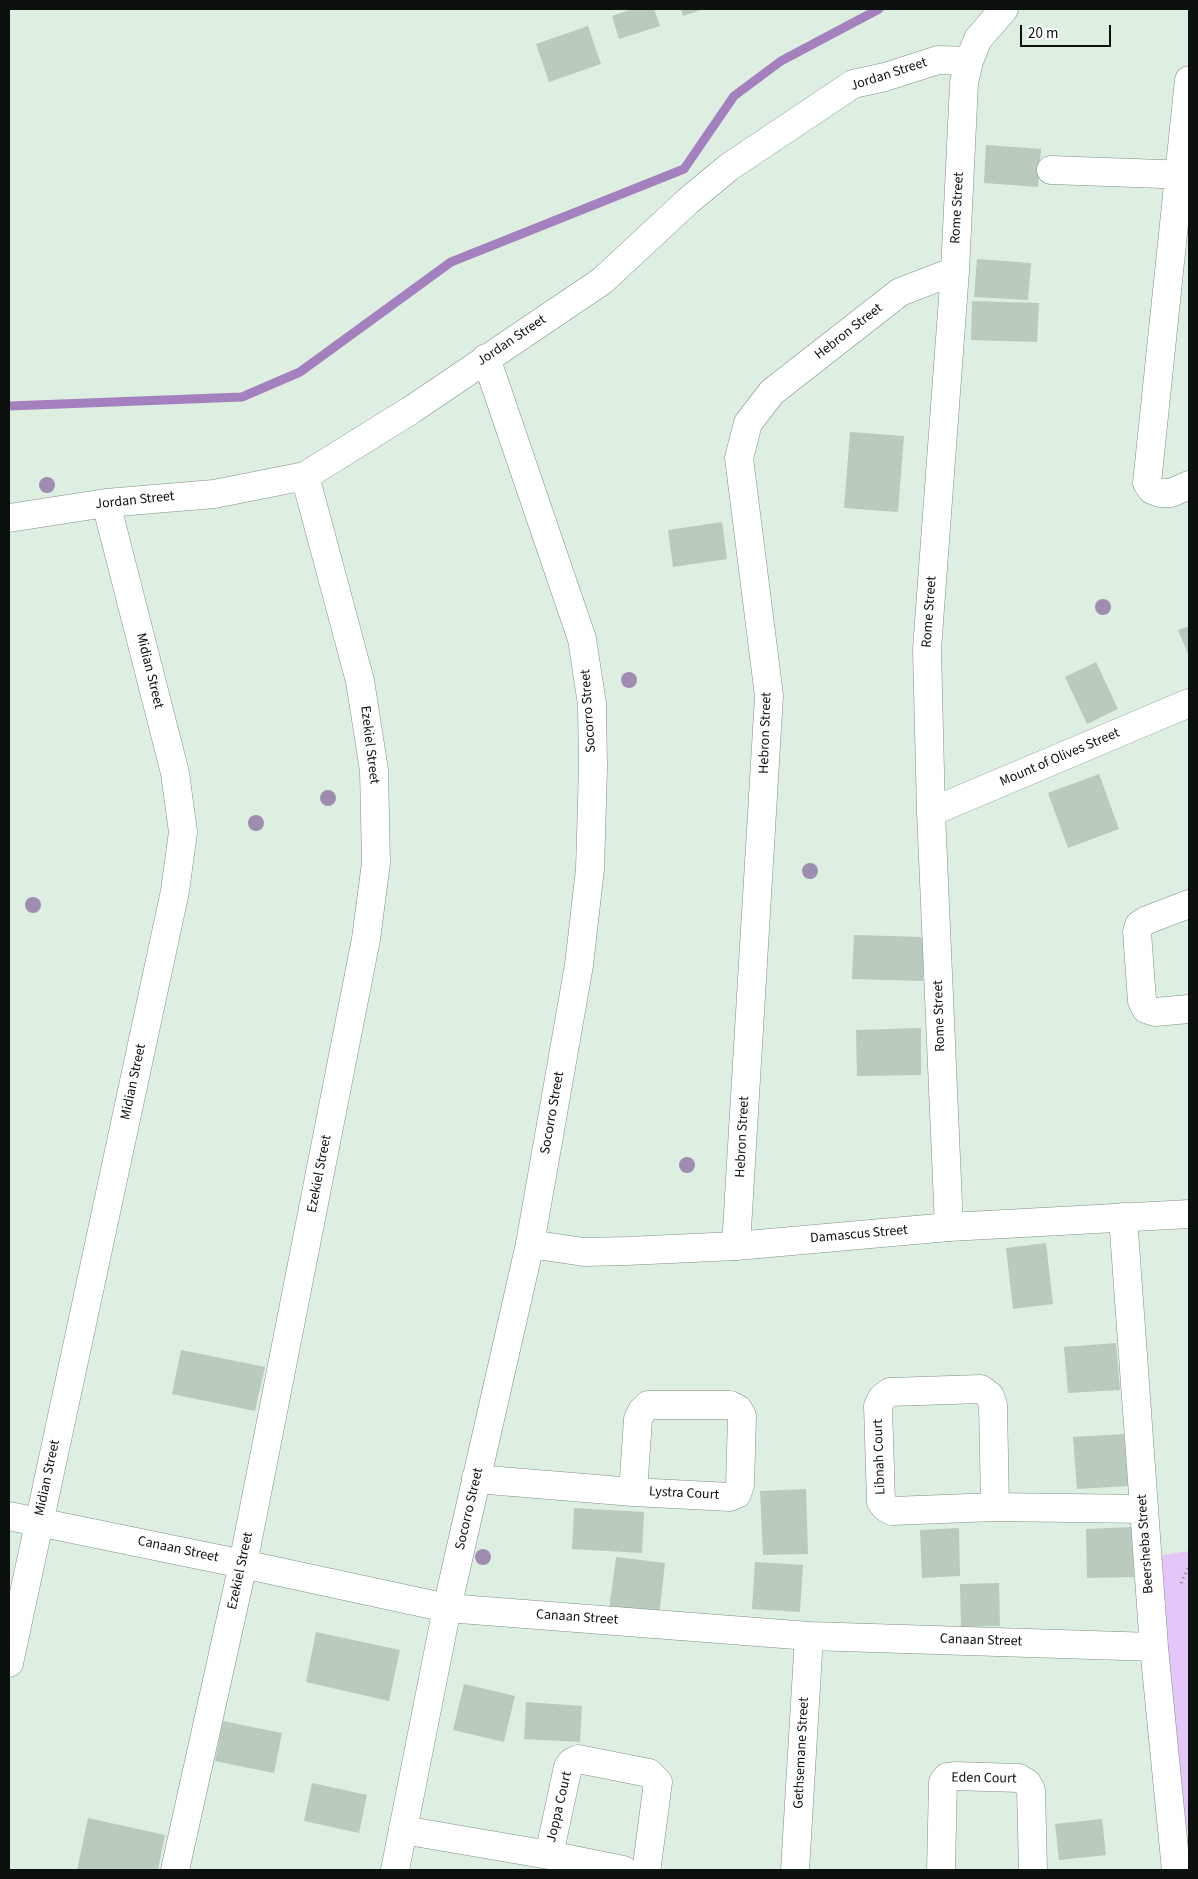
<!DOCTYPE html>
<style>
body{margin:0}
#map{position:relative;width:1198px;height:1879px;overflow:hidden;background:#ddefe0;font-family:"Source Sans 3",sans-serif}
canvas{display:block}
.frame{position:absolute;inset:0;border:10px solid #0b110c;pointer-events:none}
.scale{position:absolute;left:1020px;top:25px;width:91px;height:22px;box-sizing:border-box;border:2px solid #0b110c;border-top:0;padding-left:6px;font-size:15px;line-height:18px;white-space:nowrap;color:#0b110c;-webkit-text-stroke:4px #fff;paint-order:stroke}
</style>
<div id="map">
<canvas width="1198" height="1879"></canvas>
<div class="frame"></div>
<div class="scale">20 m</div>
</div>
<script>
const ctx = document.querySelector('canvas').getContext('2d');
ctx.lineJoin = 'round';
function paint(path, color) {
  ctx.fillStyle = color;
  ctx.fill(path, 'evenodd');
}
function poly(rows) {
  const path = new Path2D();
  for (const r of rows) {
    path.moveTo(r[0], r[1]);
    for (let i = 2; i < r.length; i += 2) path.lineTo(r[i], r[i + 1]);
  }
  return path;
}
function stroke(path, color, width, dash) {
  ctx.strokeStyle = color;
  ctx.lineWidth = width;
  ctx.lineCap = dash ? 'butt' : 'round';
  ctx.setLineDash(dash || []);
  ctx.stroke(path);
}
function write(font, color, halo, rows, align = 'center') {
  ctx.font = font + ' "Source Sans 3",sans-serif';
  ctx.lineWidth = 4;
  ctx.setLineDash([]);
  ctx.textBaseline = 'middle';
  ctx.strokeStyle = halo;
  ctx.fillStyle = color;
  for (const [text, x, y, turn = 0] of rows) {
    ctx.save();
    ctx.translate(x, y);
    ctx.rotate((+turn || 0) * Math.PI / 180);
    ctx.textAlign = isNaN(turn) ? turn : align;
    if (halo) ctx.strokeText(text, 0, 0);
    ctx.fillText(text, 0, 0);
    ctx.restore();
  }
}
const green = poly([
 [1189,1551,1189,1829,1176,1831,1150,1557]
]);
const stream = poly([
 [9,406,242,397,300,372,451,262,684,169,734,96,781,61,879,9]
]);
const building = poly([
 [632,9,654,9,660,26,619,39,612,16],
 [681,9,704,9,683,16],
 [588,26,601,64,549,82,536,44],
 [986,145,1041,149,1038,187,984,183],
 [977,259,1031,263,1028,300,974,297],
 [972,301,1039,303,1037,342,971,340],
 [850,432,904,436,898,512,844,508],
 [722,522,727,559,673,567,668,530],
 [1189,626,1189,656,1178,630],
 [1096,662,1118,709,1087,724,1065,677],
 [1099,774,1119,829,1068,848,1048,793],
 [854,935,924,937,923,981,852,979],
 [921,1028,921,1075,857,1076,856,1030],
 [1046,1243,1053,1304,1013,1309,1006,1248],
 [1116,1343,1120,1390,1068,1393,1064,1347],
 [181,1350,265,1367,255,1411,172,1394],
 [1124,1434,1128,1486,1077,1489,1073,1437],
 [806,1489,808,1554,763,1555,760,1491],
 [574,1508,644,1512,642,1553,572,1549],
 [1132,1527,1134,1577,1087,1578,1086,1529],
 [959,1528,960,1576,922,1578,920,1530],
 [616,1557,665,1563,659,1616,609,1609],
 [755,1562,803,1565,800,1612,752,1609],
 [999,1583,1000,1626,961,1627,960,1584],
 [316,1632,400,1650,389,1701,306,1682],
 [464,1684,515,1696,504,1742,453,1730],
 [526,1702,582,1706,580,1742,524,1739],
 [223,1721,282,1733,274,1773,215,1761],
 [312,1783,367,1795,359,1833,304,1821],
 [88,1818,165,1835,158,1870,77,1870],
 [1102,1819,1106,1855,1059,1860,1055,1824]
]);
const path = poly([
 [1181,1583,1189,1566]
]);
const minor = poly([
 [1189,80,1147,483,1152,490,1160,493,1171,493,1189,485],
 [1051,170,1189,175],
 [486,358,582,639,592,704,593,767,590,869,579,965,530,1244],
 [9,518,106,503,214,494,305,476,411,410,602,281,688,201,729,167,853,84,885,77,938,60,969,61],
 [931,812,1189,703],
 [1189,904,1147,920,1139,925,1137,932,1142,1001,1146,1009,1155,1012,1189,1009],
 [1123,1217,1154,1647,1176,1870],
 [949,1227,931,812,927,649,955,271,964,83,969,61,978,39,1004,9],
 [736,1246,769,696,739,458,748,423,772,392,900,292,955,271],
 [476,1479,633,1492,730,1497,737,1494,740,1485,742,1416,738,1409,730,1405,648,1405,642,1411,638,1419,633,1492],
 [995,1507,993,1405,990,1396,981,1389,890,1392,882,1398,878,1406,881,1502,885,1507,892,1511,995,1507,1143,1509],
 [447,1608,809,1636,1154,1647],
 [9,1663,175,891,183,832,175,773,106,503],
 [403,1830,549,1855,623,1870],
 [549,1855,568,1767,572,1762,578,1759,649,1773,658,1782,647,1865,645,1870],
 [175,1870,243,1564,366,939,376,863,374,770,360,681,305,476],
 [795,1870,809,1636],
 [941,1870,943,1782,947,1777,954,1776,1019,1778,1027,1783,1031,1790,1033,1870]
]);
const tertiary = poly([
 [9,1516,243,1564,447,1608],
 [395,1870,447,1608,530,1244,584,1252,627,1251,736,1246,949,1227,1189,1214]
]);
const trees = [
 [47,485],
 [1103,607],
 [629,680],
 [328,798],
 [256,823],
 [810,871],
 [33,905],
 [687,1165],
 [483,1557]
];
const streetNames = [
 ["Jordan Street",889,75,-18],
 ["Rome Street",958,208,-87],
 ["Hebron Street",849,332,-38],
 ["Jordan Street",512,341,-34],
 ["Jordan Street",135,501,-6],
 ["Rome Street",930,612,-86],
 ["Midian Street",149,671,76],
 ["Socorro Street",589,711,-94],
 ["Hebron Street",766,733,-88],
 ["Ezekiel Street",369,745,83],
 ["Mount of Olives Street",1060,758,-23],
 ["Rome Street",940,1016,-92],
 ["Midian Street",134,1082,-78],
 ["Socorro Street",553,1113,-80],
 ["Hebron Street",743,1137,-87],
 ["Ezekiel Street",320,1174,-79],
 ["Damascus Street",859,1235,-5],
 ["Libnah Court",880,1457,-92],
 ["Midian Street",48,1478,-78],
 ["Lystra Court",684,1494,3],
 ["Socorro Street",470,1509,-77],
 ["Beersheba Street",1146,1544,-94],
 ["Canaan Street",178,1550,12],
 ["Ezekiel Street",241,1571,-78],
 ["Canaan Street",577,1618,4],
 ["Canaan Street",981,1641,2],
 ["Gethsemane Street",802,1753,-87],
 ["Eden Court",984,1779,1],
 ["Joppa Court",560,1807,-77]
];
paint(green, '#e5c6fb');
stroke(stream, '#a580bf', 9);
paint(building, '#b9cbbc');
stroke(minor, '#7f9082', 29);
stroke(tertiary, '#7f9082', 29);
stroke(path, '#717d73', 3, [1, 4]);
stroke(minor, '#fff', 28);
stroke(tertiary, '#fff', 28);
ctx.fillStyle = '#9f8db1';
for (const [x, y] of trees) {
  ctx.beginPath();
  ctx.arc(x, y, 8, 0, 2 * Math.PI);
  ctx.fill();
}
write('14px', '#0b110c', '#fff', streetNames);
</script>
